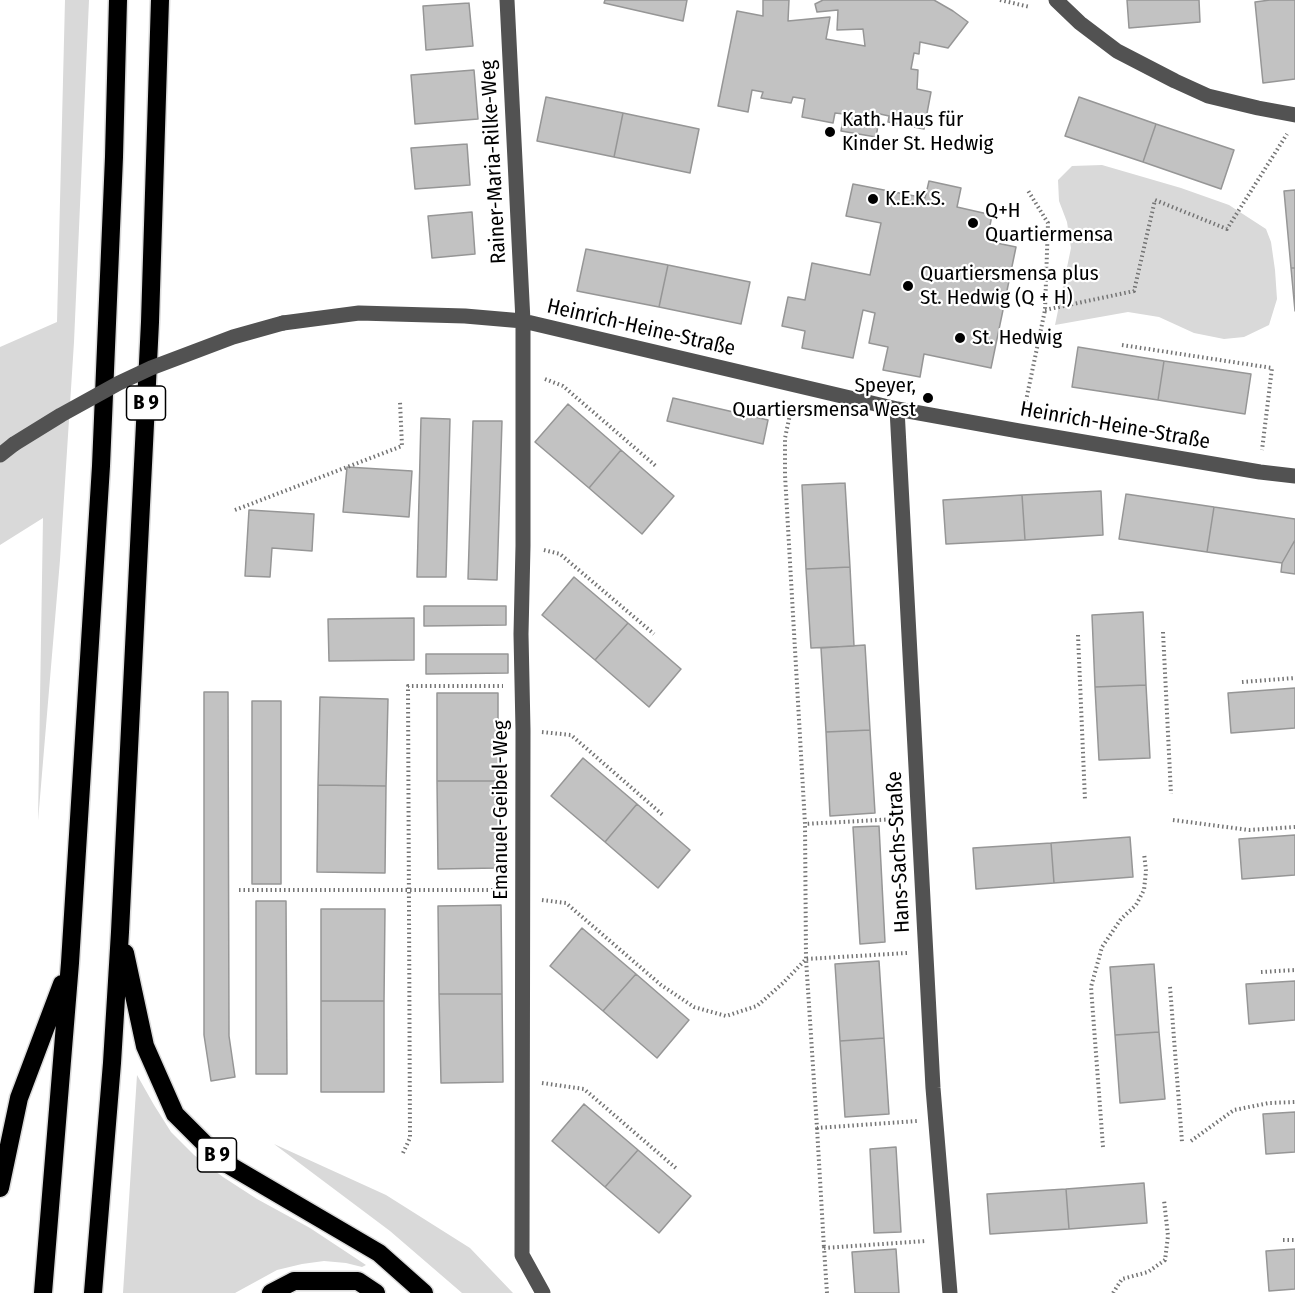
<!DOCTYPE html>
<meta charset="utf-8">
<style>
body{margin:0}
canvas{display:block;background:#fff}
</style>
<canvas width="1295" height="1293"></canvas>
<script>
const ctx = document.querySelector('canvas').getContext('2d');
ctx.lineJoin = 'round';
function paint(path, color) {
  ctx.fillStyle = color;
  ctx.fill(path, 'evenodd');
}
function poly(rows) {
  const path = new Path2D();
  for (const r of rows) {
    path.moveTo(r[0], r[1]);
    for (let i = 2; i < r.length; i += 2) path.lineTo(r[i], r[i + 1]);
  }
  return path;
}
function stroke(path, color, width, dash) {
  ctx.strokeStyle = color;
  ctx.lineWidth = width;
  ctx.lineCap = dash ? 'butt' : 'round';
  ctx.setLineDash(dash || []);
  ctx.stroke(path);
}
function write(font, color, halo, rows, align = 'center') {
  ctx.font = font + ' "Fira Sans Condensed",sans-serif';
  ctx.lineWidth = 4.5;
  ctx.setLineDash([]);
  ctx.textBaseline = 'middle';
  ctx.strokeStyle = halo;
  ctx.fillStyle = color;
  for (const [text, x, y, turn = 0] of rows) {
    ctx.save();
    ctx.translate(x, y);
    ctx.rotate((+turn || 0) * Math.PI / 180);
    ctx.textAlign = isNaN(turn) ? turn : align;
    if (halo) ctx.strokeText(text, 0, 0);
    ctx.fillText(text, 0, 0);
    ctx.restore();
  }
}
const green = poly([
 [65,0,89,0,74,342,60,560,38,821,43,518,0,545,0,347,57,322],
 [1102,165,1181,188,1229,205,1266,229,1271,242,1275,270,1277,299,1269,325,1244,337,1224,339,1194,333,1159,317,1128,312,1055,325,1071,248,1067,222,1059,201,1058,180,1072,166],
 [137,1075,154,1105,171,1132,194,1155,223,1177,257,1199,310,1228,366,1265,362,1267,346,1263,324,1261,302,1264,277,1270,235,1293,123,1293],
 [274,1144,386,1195,470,1248,513,1293,462,1293,390,1231]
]);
const building = poly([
 [605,0,687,0,683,21,604,3,605,0],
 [763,0,789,0,788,21,830,17,826,39,865,46,863,29,837,30,838,10,817,12,815,4,823,0,934,0,953,11,968,22,948,48,920,42,919,54,914,53,911,69,918,70,917,89,931,92,924,129,888,122,889,116,880,114,876,137,841,131,844,114,835,113,833,123,802,117,805,99,793,97,791,103,761,98,763,92,752,90,748,112,718,106,737,11,763,16,763,0],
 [1127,0,1199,0,1200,22,1129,28,1127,0],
 [1270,0,1295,0,1295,79,1263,83,1255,2,1270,0],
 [469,3,473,46,426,50,423,6,469,3],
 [474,70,478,119,415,124,411,75,474,70],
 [546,97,623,113,614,157,537,141,546,97],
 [1079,97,1156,124,1143,162,1065,136,1079,97],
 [623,113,699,129,690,173,614,157,623,113],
 [1156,124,1234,150,1221,189,1143,162,1156,124],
 [467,144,470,185,415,189,411,148,467,144],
 [929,181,961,188,957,207,992,215,987,241,1016,247,991,368,924,354,920,377,883,370,888,347,869,343,875,313,863,310,853,358,802,348,805,331,782,326,788,297,805,300,812,263,870,275,881,223,846,216,853,184,925,198,929,181],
 [1295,190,1295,268,1291,268,1284,191,1295,190],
 [472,212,475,254,432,258,428,216,472,212],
 [586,249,668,265,659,307,577,291,586,249],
 [668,265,750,282,741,324,659,307,668,265],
 [1291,268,1295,268,1295,311,1291,268],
 [1078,347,1164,361,1158,400,1072,387,1078,347],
 [1164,361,1251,374,1245,414,1158,400,1164,361],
 [673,398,768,420,763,444,667,421,673,398],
 [568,404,621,450,589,488,535,442,568,404],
 [421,418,450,419,446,577,417,577,421,418],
 [473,421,502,421,497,580,468,579,473,421],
 [621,450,674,496,642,534,589,488,621,450],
 [347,467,412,471,409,517,343,512,347,467],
 [845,483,850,567,806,569,802,485,845,483],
 [1101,491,1103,535,1025,540,1022,495,1101,491],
 [1126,494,1214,507,1207,552,1119,539,1126,494],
 [1022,495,1025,540,946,544,943,500,1022,495],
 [1214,507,1295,519,1295,540,1282,563,1207,552,1214,507],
 [249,510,314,514,312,551,272,548,270,577,245,576,249,510],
 [1295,540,1295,574,1281,572,1282,563,1295,540],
 [850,567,854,646,811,648,806,569,850,567],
 [574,577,628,623,595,660,542,615,574,577],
 [424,606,506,606,506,625,424,626,424,606],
 [1143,612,1146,685,1095,687,1092,615,1143,612],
 [414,618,414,660,329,661,328,619,414,618],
 [628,623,681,669,649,707,595,660,628,623],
 [865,645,870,730,826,732,821,648,865,645],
 [426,654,508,654,508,673,426,674,426,654],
 [1146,685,1150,758,1099,760,1095,687,1146,685],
 [1295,688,1295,728,1231,733,1228,693,1295,688],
 [204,692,228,692,229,1036,235,1077,211,1081,204,1035,204,692],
 [437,693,498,693,498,781,437,781,437,693],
 [320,697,388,699,386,786,318,785,320,697],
 [252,701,281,701,281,884,252,884,252,701],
 [870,730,875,813,830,816,826,732,870,730],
 [583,758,637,804,605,842,551,796,583,758],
 [437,781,498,781,498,868,438,869,437,781],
 [318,785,386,786,385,873,317,872,318,785],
 [637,804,690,850,658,888,605,842,637,804],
 [879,826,885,942,860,944,853,827,879,826],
 [1295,835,1295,875,1242,879,1239,839,1295,835],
 [1130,837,1133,877,1054,883,1051,843,1130,837],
 [1051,843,1054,883,976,889,973,848,1051,843],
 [256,901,286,901,287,1074,256,1074,256,901],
 [501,905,502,994,439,994,438,906,501,905],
 [321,909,385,909,384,1001,321,1001,321,909],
 [582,928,636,974,603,1011,550,966,582,928],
 [879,961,884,1038,840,1041,835,964,879,961],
 [1154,964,1159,1032,1115,1035,1110,967,1154,964],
 [636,974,689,1020,657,1058,603,1011,636,974],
 [1295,981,1295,1020,1249,1024,1246,984,1295,981],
 [439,994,502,994,503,1082,441,1083,439,994],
 [321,1001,384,1001,384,1092,321,1092,321,1001],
 [1159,1032,1165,1099,1120,1103,1115,1035,1159,1032],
 [884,1038,889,1114,845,1117,840,1041,884,1038],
 [584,1104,638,1150,605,1187,552,1141,584,1104],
 [1295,1112,1295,1152,1266,1154,1263,1114,1295,1112],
 [896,1147,901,1232,874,1233,870,1149,896,1147],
 [638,1150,691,1196,659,1233,605,1187,638,1150],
 [1144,1183,1147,1223,1069,1229,1066,1189,1144,1183],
 [1066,1189,1069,1229,990,1234,987,1194,1066,1189],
 [896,1249,899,1293,855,1293,852,1252,896,1249],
 [1295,1249,1295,1289,1269,1291,1266,1251,1295,1249]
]);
const path = poly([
 [1000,0,1030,7],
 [1045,310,1134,291,1155,200,1227,229,1287,134],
 [1122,345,1272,368,1262,450],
 [545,379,563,386,657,467],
 [792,405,785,438,785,475,805,824,897,819],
 [1024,410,1045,310,1048,223,1027,189],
 [235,510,402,446,400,402],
 [544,550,560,554,654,634],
 [1163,632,1171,794],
 [1078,635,1085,800],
 [1242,682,1295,678],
 [542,732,571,735,664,816],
 [1173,820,1249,830,1295,827],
 [239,890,504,890],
 [542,900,566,903,661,985,694,1007,726,1016,757,1006,783,983,806,959,805,824],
 [907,953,806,959,817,1128,917,1121],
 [1261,972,1295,970],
 [1170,987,1182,1142],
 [542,1083,584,1089,678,1170],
 [817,1128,824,1248],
 [1191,1141,1234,1110,1269,1103,1295,1102],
 [1103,1147,1091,987,1102,947,1121,919,1136,905,1144,890,1146,871,1144,853],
 [403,1153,410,1138,408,686,503,686],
 [1283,1240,1295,1240],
 [827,1293,824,1248,926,1241],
 [1113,1293,1122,1279,1148,1272,1165,1260,1168,1236,1164,1200]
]);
const minor = poly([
 [507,0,523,321,523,546,521,634,523,730,522,1255,543,1293],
 [1056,0,1080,23,1117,51,1175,81,1208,96,1258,108,1295,115],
 [283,323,359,313,465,316,523,321,897,409,1019,431,1260,472,1295,476],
 [897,409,933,1088,950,1293],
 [0,455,14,444]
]);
const highway = poly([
 [125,953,145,1046,175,1114,222,1161,379,1253,424,1293],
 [0,1188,19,1098,62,984],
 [43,1293,70,963,101,466,114,157,118,0],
 [93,1293,112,1063,120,932,150,322,160,0],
 [271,1293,294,1281,358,1281,376,1293]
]);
const minorBridge = poly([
 [14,444,61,415,119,383,151,368,233,337,283,323]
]);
const markers = [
 [830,132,6,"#000"],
 [873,199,6,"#000"],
 [973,223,6,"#000"],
 [908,286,6,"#000"],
 [960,338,6,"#000"],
 [928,398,6,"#000"]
];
const shields = [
 [146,403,39],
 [217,1155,39]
];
const shieldNames = [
 ["B 9",146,403],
 ["B 9",217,1155]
];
const poiNames = [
 ["Kath. Haus für",842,120],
 ["Kinder St. Hedwig",842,144],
 ["K.E.K.S.",885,199],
 ["Q+H",985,211],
 ["Quartiermensa",985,235],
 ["Quartiersmensa plus",920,274],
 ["St. Hedwig (Q + H)",920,298],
 ["St. Hedwig",972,338],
 ["Speyer,",916,386,"right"],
 ["Quartiersmensa West",916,410,"right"]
];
const streetNames = [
 ["Rainer-Maria-Rilke-Weg",494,162,-93],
 ["Heinrich-Heine-Straße",641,328,13],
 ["Heinrich-Heine-Straße",1115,426,10],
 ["Emanuel-Geibel-Weg",501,810,-90],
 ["Hans-Sachs-Straße",899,852,-93]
];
paint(green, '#d9d9d9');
paint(building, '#c2c2c2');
stroke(building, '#969696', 1.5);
stroke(highway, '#dbdbdb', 21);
stroke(path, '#747474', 4, [1.5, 3]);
stroke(minor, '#525252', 15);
stroke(highway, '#000', 18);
stroke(minorBridge, '#525252', 15);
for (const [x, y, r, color] of markers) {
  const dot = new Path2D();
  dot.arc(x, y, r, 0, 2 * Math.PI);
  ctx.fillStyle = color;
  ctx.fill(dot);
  stroke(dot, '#fff', 2);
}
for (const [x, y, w] of shields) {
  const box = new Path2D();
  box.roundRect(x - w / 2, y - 17, w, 34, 4.5);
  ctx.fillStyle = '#fff';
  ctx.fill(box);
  stroke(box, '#000', 1.5);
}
write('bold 20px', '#000', null, shieldNames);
write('21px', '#000', '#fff', poiNames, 'left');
write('21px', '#000', '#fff', streetNames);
</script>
